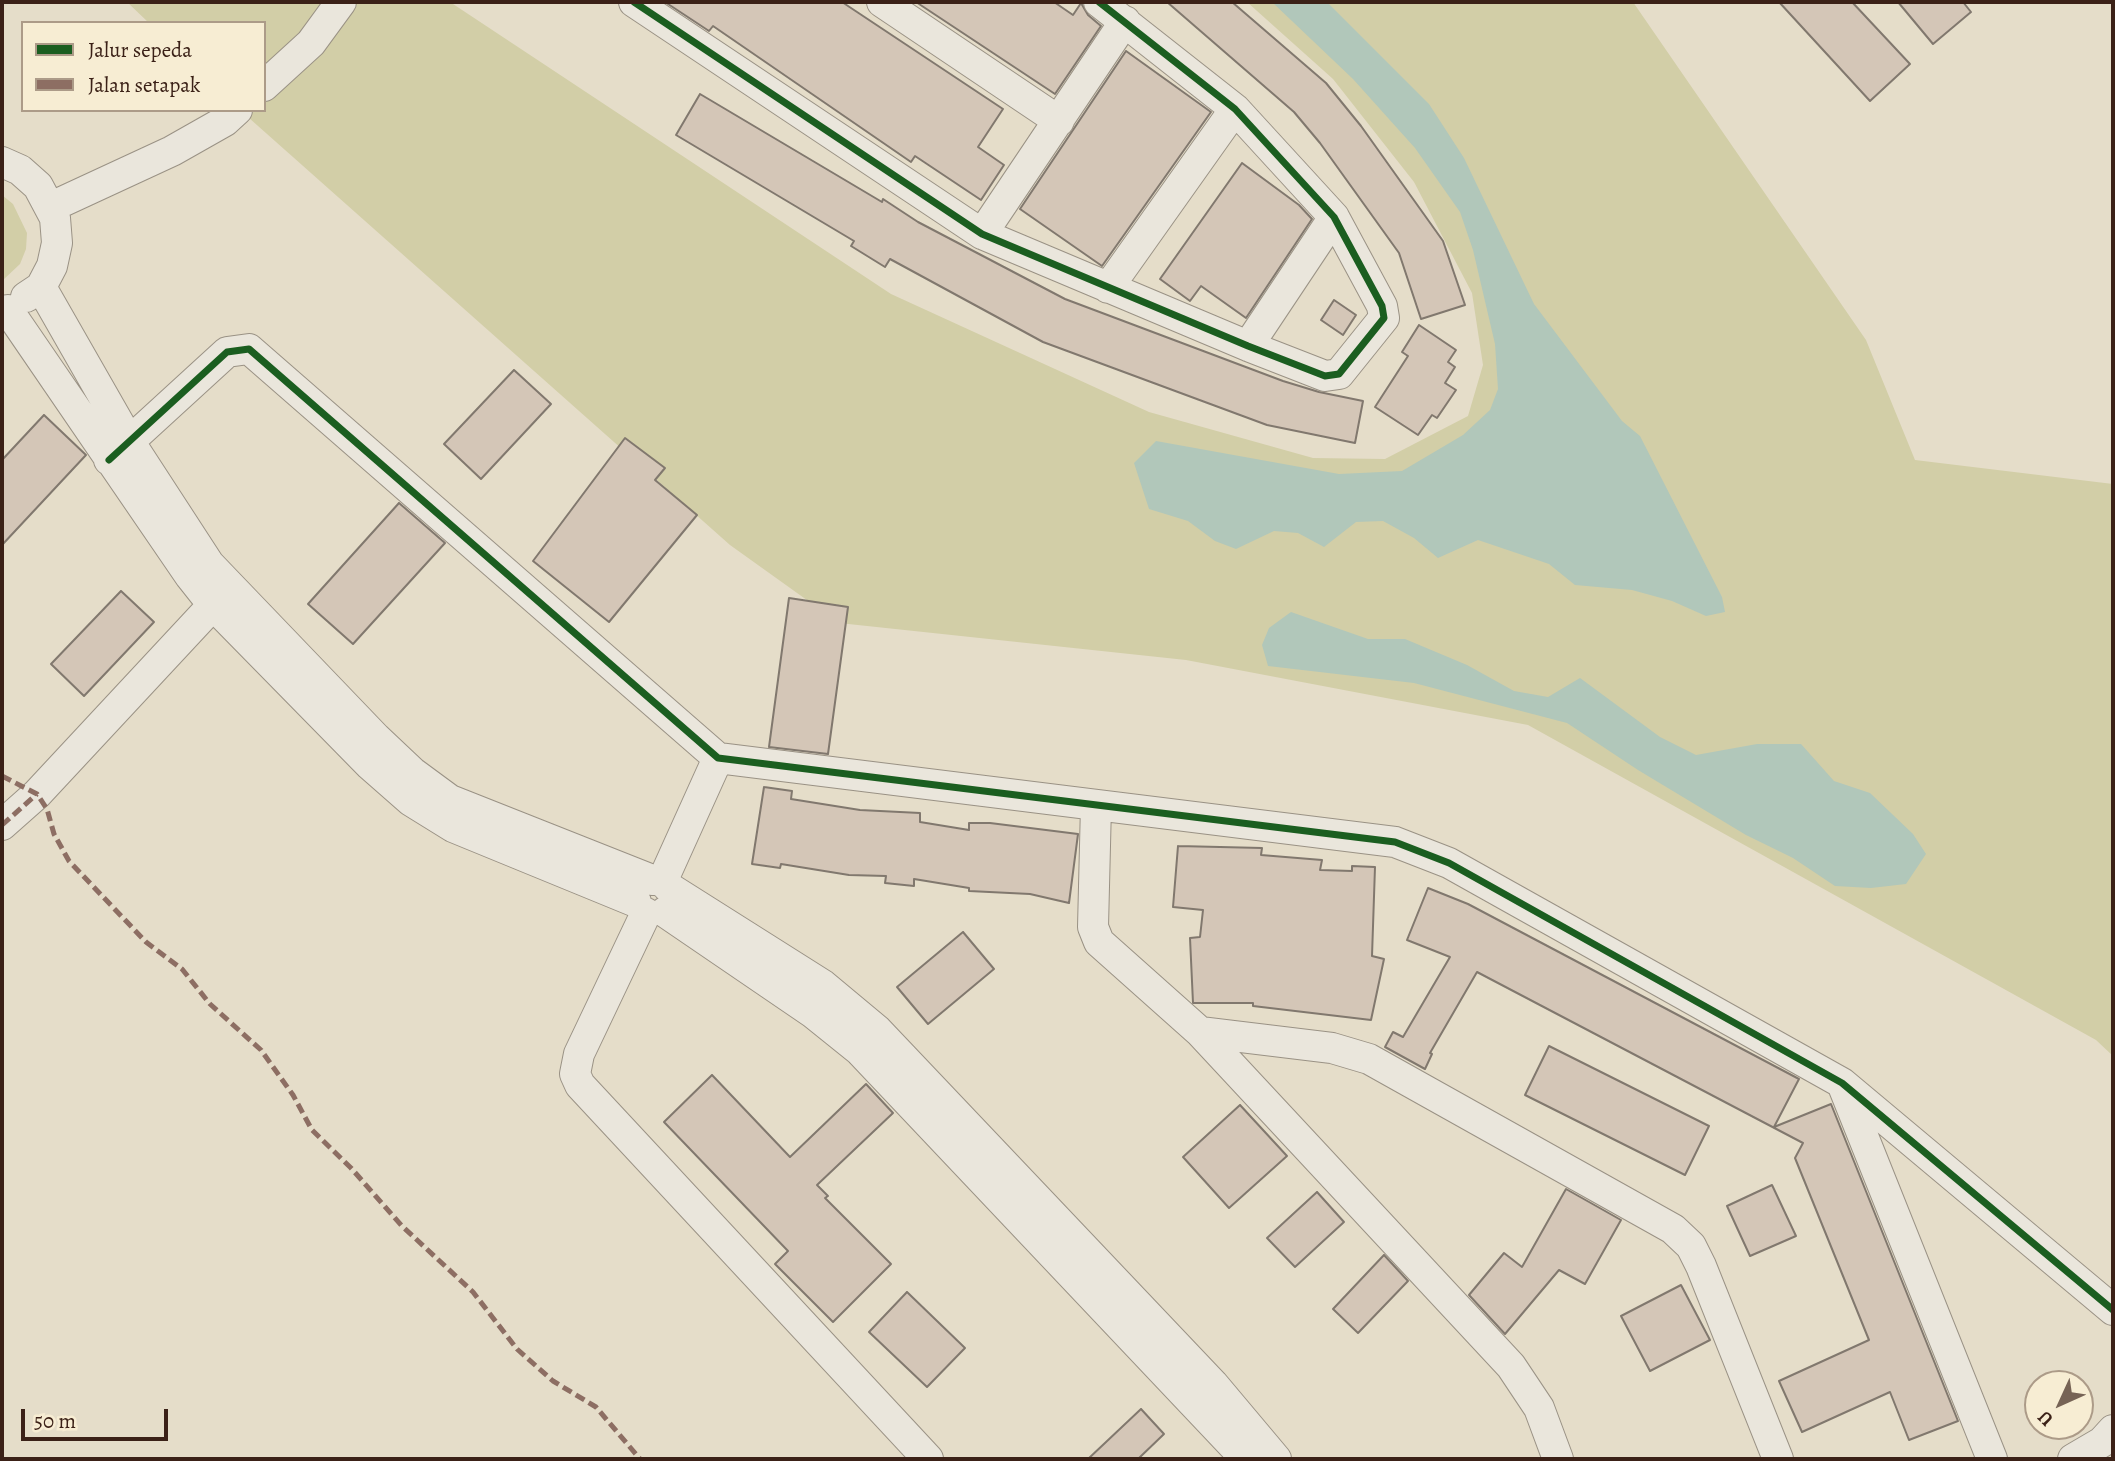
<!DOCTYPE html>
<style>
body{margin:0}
#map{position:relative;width:2115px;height:1461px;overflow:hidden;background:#e5ddc9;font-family:Alegreya,serif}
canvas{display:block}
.frame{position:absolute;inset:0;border:4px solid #3b2117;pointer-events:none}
.legend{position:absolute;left:21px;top:21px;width:245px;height:91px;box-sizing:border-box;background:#f7edd3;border:2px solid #ac9b88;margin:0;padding:9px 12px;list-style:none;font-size:21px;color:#3b2117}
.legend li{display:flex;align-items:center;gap:14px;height:35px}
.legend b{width:35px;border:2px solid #ac9b88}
.north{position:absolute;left:2024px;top:1370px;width:70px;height:70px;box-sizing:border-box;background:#f7edd3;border:2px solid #ac9b88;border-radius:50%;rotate:225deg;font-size:19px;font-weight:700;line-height:28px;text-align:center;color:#3b2117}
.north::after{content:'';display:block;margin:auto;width:24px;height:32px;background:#766355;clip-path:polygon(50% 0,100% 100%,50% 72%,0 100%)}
.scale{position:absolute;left:21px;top:1409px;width:147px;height:32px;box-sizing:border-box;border:4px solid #3b2117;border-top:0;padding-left:9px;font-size:21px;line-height:24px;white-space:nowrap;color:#3b2117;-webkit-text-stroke:5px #f7edd3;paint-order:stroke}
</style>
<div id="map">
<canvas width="2115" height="1461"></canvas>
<div class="frame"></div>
<ul class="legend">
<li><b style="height:9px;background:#1b5e20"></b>Jalur sepeda</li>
<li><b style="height:9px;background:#8d6e63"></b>Jalan setapak</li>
</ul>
<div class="north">U</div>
<div class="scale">50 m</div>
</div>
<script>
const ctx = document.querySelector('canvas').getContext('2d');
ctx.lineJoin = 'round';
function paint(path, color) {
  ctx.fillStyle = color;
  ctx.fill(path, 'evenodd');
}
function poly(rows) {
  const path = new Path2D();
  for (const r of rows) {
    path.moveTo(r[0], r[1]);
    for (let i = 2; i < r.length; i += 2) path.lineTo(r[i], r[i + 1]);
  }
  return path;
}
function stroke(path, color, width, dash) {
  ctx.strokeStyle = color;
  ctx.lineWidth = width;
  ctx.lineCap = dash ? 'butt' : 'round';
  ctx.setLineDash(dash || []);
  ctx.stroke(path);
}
const green = poly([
 [127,2,450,2,891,294,1149,412,1313,458,1385,459,1468,416,1483,365,1472,293,1414,182,1333,79,1247,2,1633,2,1866,340,1915,460,2113,484,2113,1056,2096,1040,1528,725,1186,660,839,623,730,545,240,110,264,110,264,23,149,23],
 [2,195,13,204,27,233,26,249,20,264,2,281]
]);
const water = poly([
 [1272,2,1327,2,1429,104,1464,158,1534,304,1622,421,1640,436,1722,597,1725,612,1706,616,1672,601,1632,590,1575,585,1549,564,1478,540,1438,558,1414,538,1383,521,1356,522,1324,547,1298,533,1274,531,1236,549,1215,541,1188,521,1149,509,1134,463,1156,441,1339,474,1402,471,1463,435,1490,410,1498,389,1495,344,1473,250,1460,212,1415,148,1353,79],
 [1291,612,1368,639,1405,639,1467,665,1514,691,1548,697,1580,678,1660,737,1696,755,1757,744,1801,744,1834,781,1870,793,1913,834,1926,854,1906,884,1871,888,1835,886,1793,858,1746,835,1638,770,1567,723,1414,683,1268,666,1262,645,1269,628]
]);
const building = poly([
 [665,2,842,2,1003,109,978,147,1004,165,981,200,915,156,911,162,713,26,709,31,665,2],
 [916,2,1054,2,1073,15,1081,3,1088,15,1101,26,1055,94,916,2],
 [1167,2,1232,2,1326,83,1361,126,1443,241,1465,305,1421,319,1399,253,1320,143,1294,112,1167,2],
 [1779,2,1852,2,1910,64,1870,101,1779,2],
 [1898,2,1963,2,1971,12,1933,44,1898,2],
 [1126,51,1211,112,1102,266,1020,209,1126,51],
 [700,94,882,202,883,199,918,222,1065,299,1283,381,1319,392,1363,401,1355,443,1267,425,1043,342,890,259,885,267,851,246,854,241,676,135,700,94],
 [1242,163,1299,205,1312,219,1246,318,1201,286,1190,301,1160,279,1242,163],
 [1334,300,1356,315,1343,335,1321,320,1334,300],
 [1419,325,1456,350,1448,362,1455,367,1445,383,1456,390,1437,418,1432,415,1418,435,1375,407,1408,356,1402,352,1419,325],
 [514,370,551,404,481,479,444,444,514,370],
 [44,415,86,455,2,545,2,460,44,415],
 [625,438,665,468,655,480,697,515,609,622,533,561,625,438],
 [399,503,445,543,353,644,308,604,399,503],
 [121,591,154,622,84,696,51,664,121,591],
 [789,598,848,607,828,754,769,747,789,598],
 [764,787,792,791,791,799,860,810,920,813,920,822,969,830,969,823,990,823,1078,834,1069,903,1030,894,969,891,969,888,914,879,914,886,885,883,886,876,849,875,781,864,780,868,752,864,764,787],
 [1178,846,1262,848,1261,855,1322,860,1320,870,1352,871,1352,866,1375,867,1372,956,1384,959,1371,1020,1253,1006,1253,1003,1193,1003,1190,938,1200,937,1203,910,1173,907,1178,846],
 [1428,888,1468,904,1799,1079,1774,1127,1831,1104,1958,1421,1909,1440,1890,1392,1802,1432,1779,1381,1869,1340,1795,1158,1803,1143,1477,972,1430,1053,1432,1054,1425,1069,1385,1047,1393,1032,1403,1037,1450,957,1407,940,1428,888],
 [963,932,994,969,928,1024,897,987,963,932],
 [1549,1046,1709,1126,1685,1175,1525,1095,1549,1046],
 [712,1075,790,1157,866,1084,893,1113,817,1185,828,1196,825,1198,891,1264,833,1322,775,1264,788,1251,664,1122,712,1075],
 [1240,1105,1287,1156,1229,1208,1183,1157,1240,1105],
 [1772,1185,1796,1236,1750,1256,1727,1206,1772,1185],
 [1566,1189,1621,1220,1585,1284,1559,1270,1505,1334,1469,1295,1504,1253,1522,1267,1566,1189],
 [1317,1192,1344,1222,1295,1267,1267,1238,1317,1192],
 [1384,1255,1408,1281,1358,1333,1333,1309,1384,1255],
 [1681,1285,1710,1340,1650,1371,1621,1316,1681,1285],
 [907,1292,965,1348,927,1387,869,1332,907,1292],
 [1141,1409,1164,1434,1138,1459,1088,1459,1141,1409]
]);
const minor = poly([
 [634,2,982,234,1248,346,1325,376,1339,374,1384,318,1382,306,1334,217,1235,109,1099,2],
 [882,2,1059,121],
 [264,86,311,43,341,2],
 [2,162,20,170,38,186,55,218,57,243,52,266,41,287,26,297],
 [51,207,172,151,225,121,237,110],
 [982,234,1125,21],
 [41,287,129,441,209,564,376,738,412,772,450,800,652,880],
 [1108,288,1235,109],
 [8,310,190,576,213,605,370,765,411,801,453,827,636,902],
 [1248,346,1334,217],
 [109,460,227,352,249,349,718,758,1395,842,1449,863,1842,1083,2113,1310],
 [1096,805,1093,927,1099,942,1200,1032,1511,1366,1539,1408,1558,1459],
 [2,825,37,794,213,605],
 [662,882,718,758],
 [668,887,823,985,877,1030,1213,1384,1276,1459],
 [665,912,813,1013,859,1050,1246,1459],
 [646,913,579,1054,575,1074,580,1085,928,1459],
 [1200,1032,1332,1048,1369,1059,1673,1229,1691,1246,1701,1266,1778,1459],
 [1843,1086,1992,1459],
 [2073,1459,2102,1442,2113,1430]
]);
const quiet = poly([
 [2,776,37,794,47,809,54,834,69,861,146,942,182,969,210,1004,261,1050,293,1095,312,1130,351,1168,402,1226,473,1292,517,1349,553,1381,596,1407,640,1459],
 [2,825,37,794]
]);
const cycleway = poly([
 [634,2,982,234,1248,346,1325,376,1339,374,1384,318,1382,306,1334,217,1235,109,1099,2],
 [109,460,227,352,249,349,718,758,1395,842,1449,863,1842,1083,2113,1310]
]);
paint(green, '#d2cea7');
paint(water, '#b1c7ba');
paint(building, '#d4c6b7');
stroke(building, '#81786e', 2);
stroke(minor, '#9a9285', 32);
stroke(minor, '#eae6dc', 30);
stroke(quiet, '#8d6e63', 5, [10, 5]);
stroke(cycleway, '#1b5e20', 7);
</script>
